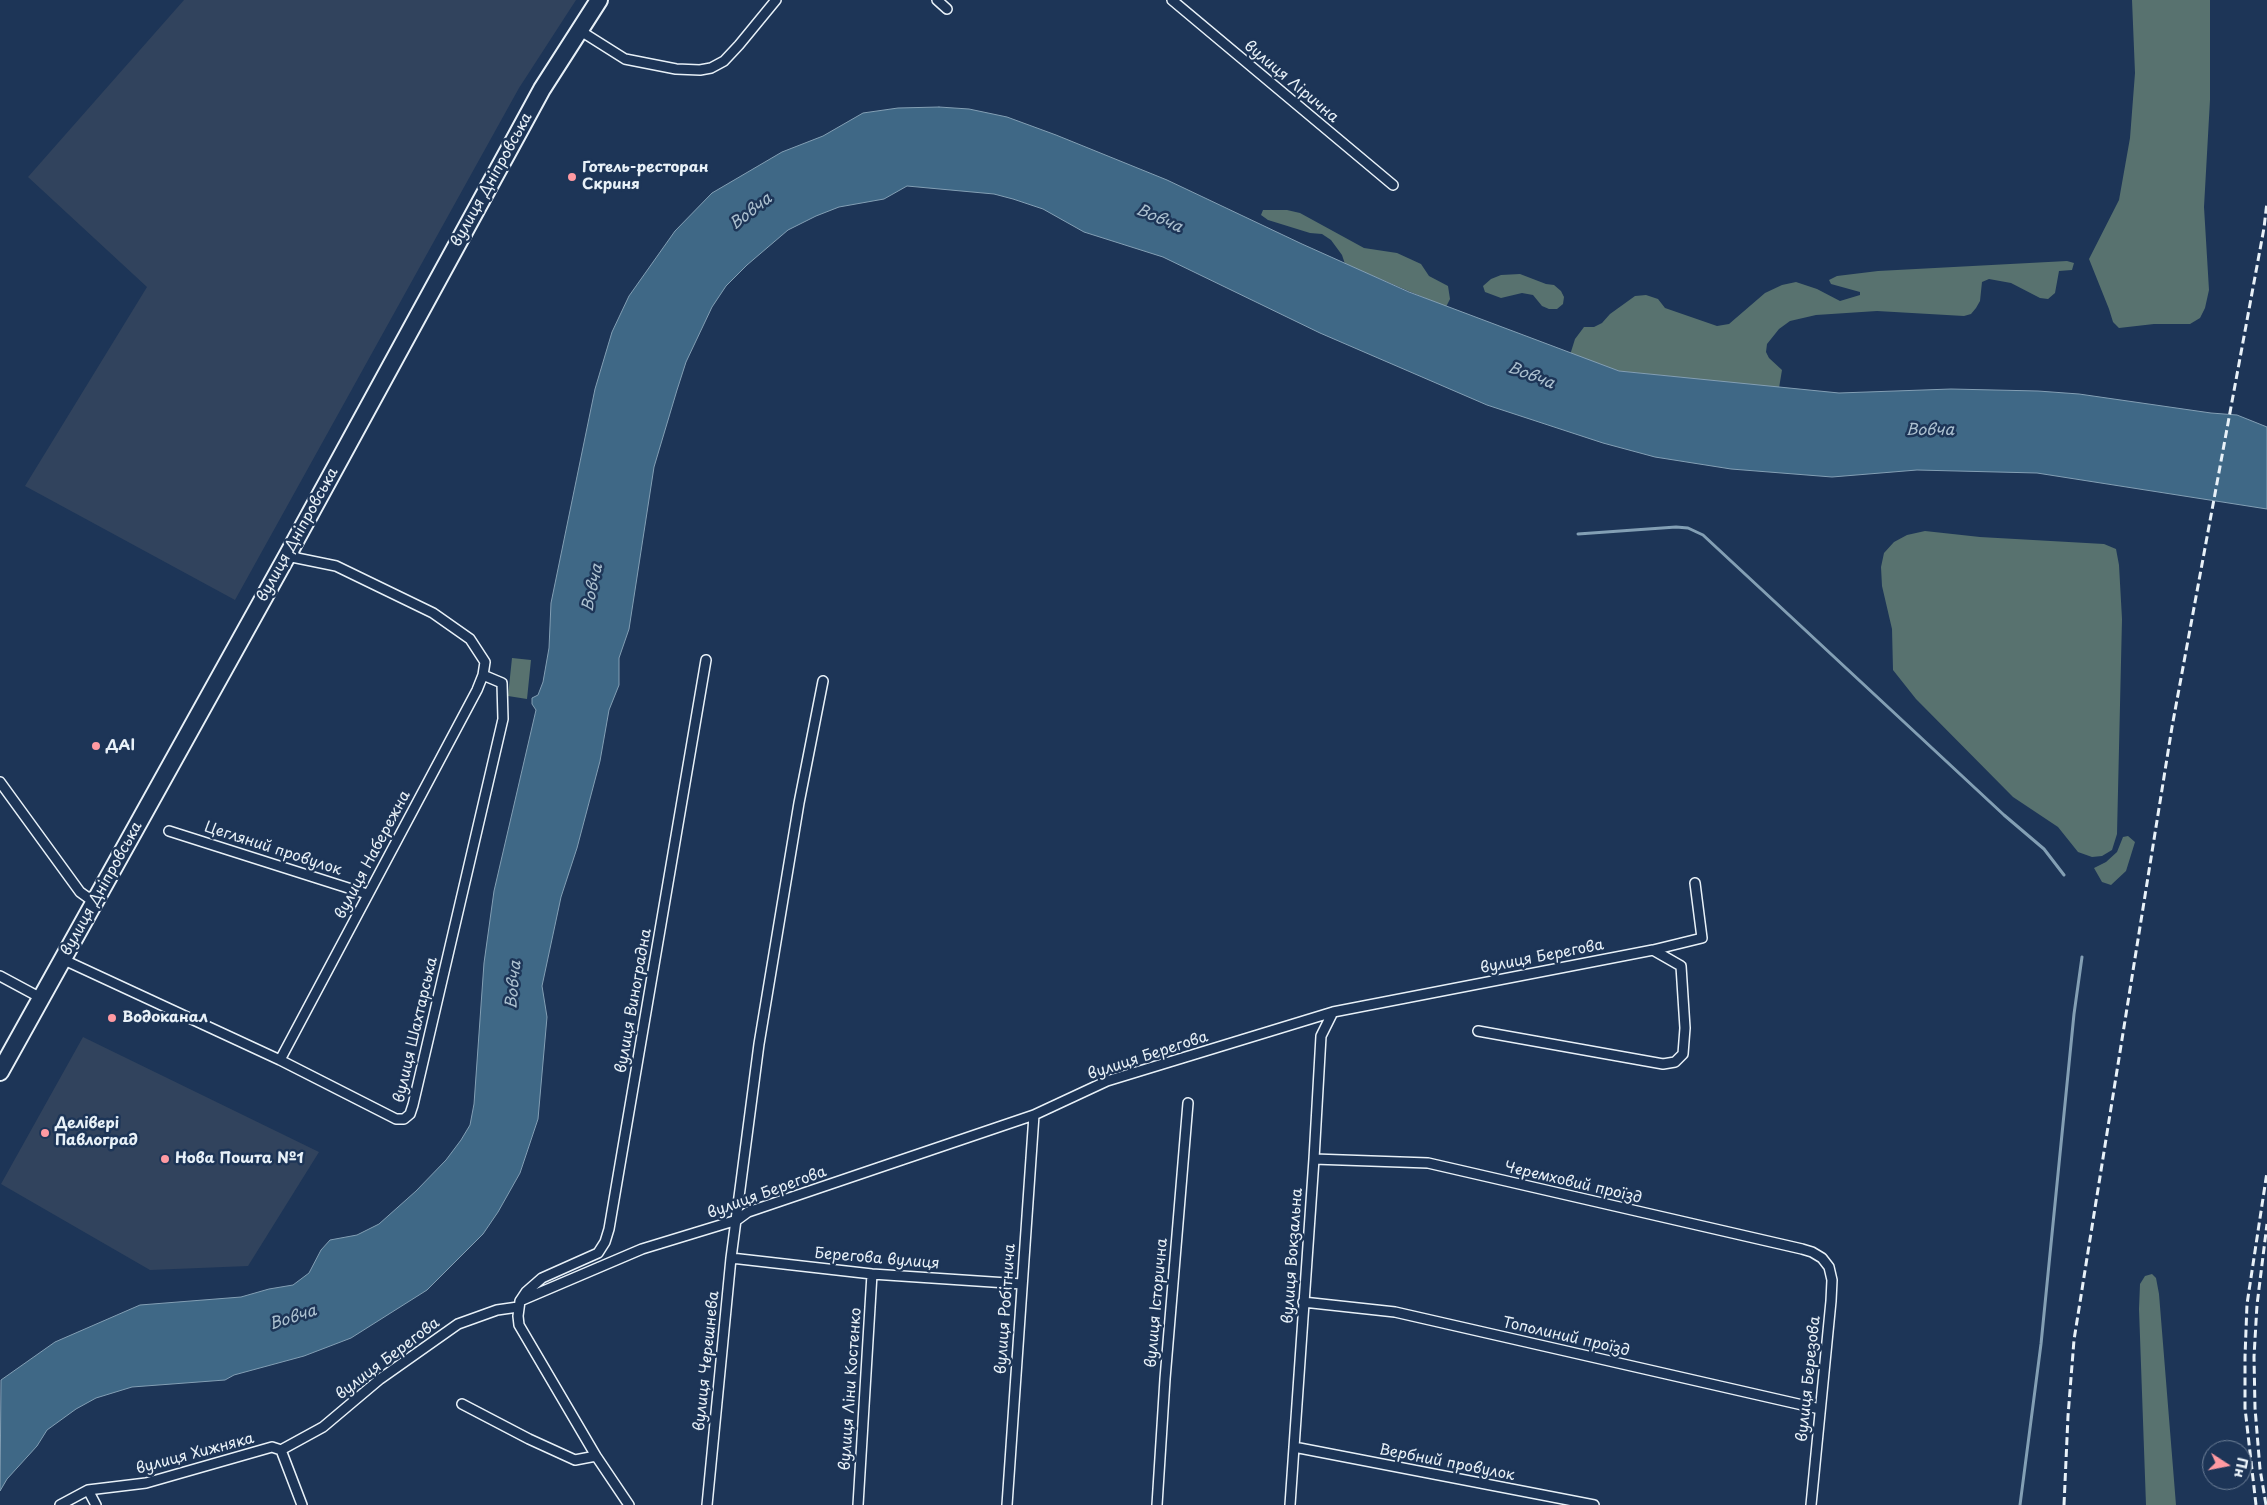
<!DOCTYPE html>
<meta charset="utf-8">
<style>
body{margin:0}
#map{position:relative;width:2267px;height:1505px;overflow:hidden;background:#1d3557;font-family:"Playpen Sans",sans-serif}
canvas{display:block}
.north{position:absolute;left:2202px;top:1440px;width:50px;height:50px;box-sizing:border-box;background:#1d3557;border:1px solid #6e8097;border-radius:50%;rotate:101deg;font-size:14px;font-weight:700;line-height:20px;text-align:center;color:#e8f1f8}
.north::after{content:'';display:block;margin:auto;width:18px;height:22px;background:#ff9aa2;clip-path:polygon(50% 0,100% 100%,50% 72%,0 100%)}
</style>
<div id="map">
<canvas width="2267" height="1505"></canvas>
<div class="north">Пн</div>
</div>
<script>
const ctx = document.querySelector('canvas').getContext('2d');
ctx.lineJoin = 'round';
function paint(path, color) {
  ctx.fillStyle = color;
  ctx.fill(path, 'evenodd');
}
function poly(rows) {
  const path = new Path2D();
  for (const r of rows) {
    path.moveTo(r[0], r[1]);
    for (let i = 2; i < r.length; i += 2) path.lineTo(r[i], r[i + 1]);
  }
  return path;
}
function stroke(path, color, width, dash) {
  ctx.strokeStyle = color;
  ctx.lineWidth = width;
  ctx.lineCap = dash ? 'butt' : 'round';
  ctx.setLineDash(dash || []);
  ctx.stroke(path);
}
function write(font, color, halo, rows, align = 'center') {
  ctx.font = font + ' "Playpen Sans",sans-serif';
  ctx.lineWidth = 5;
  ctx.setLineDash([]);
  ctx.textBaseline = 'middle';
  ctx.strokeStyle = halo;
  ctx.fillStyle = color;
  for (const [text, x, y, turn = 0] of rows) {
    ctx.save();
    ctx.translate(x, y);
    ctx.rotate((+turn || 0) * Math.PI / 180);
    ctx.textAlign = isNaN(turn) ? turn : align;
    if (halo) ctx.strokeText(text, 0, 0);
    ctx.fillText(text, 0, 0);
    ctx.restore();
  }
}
const built = poly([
 [184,0,576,0,519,88,235,600,25,486,147,287,28,177],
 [83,1037,319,1152,248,1266,150,1270,1,1184]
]);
const green = poly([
 [2132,0,2210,0,2210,100,2204,207,2209,290,2205,308,2200,318,2190,324,2154,324,2119,328,2113,322,2109,309,2089,259,2119,200,2130,138,2135,73],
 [1263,210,1287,210,1300,213,1364,248,1397,253,1421,264,1429,276,1448,286,1450,299,1446,307,1345,264,1342,255,1331,240,1322,234,1310,233,1268,220,1261,215],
 [2067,261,2074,263,2072,270,2059,271,2055,293,2048,299,2040,298,2011,283,1989,279,1982,282,1980,301,1976,308,1971,314,1964,316,1877,311,1816,315,1790,321,1779,329,1767,344,1766,352,1769,358,1782,370,1779,388,1619,371,1570,355,1575,339,1584,327,1594,327,1602,323,1610,314,1635,296,1646,295,1658,299,1665,308,1717,326,1729,324,1765,293,1782,285,1796,282,1817,289,1840,301,1860,295,1860,292,1831,284,1829,280,1837,276,1878,271],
 [1520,274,1546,284,1554,285,1561,291,1564,297,1563,304,1557,309,1549,309,1542,306,1533,295,1522,293,1501,298,1485,292,1483,286,1491,279,1501,275],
 [1925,531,1980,537,2104,544,2116,549,2119,565,2122,619,2117,834,2112,850,2102,856,2092,857,2078,852,2058,827,2013,797,1916,699,1893,670,1892,629,1882,586,1881,567,1884,553,1894,542,1907,535],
 [512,658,531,660,527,699,508,696],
 [2128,836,2135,842,2126,871,2111,885,2102,882,2094,868,2106,862,2117,852,2123,837],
 [2152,1274,2156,1278,2159,1294,2176,1505,2146,1505,2139,1309,2140,1284,2145,1276]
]);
const water = poly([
 [939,107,969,109,1007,117,1056,135,1167,180,1302,244,1409,292,1619,371,1839,393,1951,389,2038,391,2079,394,2211,413,2237,415,2267,427,2267,509,2037,473,1917,470,1832,477,1731,469,1655,457,1603,443,1487,405,1320,333,1163,257,1084,232,1043,209,1013,199,994,194,907,186,884,199,839,207,816,216,788,230,747,265,726,286,712,307,686,362,677,390,654,467,629,629,619,658,619,685,609,710,600,761,577,848,561,897,542,986,547,1017,538,1119,520,1173,498,1212,483,1234,427,1290,351,1338,304,1356,234,1375,225,1380,132,1387,96,1398,76,1409,47,1430,37,1446,7,1479,0,1491,1,1380,55,1342,140,1305,241,1297,269,1289,293,1285,309,1273,321,1250,330,1240,357,1235,379,1224,416,1191,446,1160,461,1140,470,1125,474,1104,484,963,494,891,536,710,532,704,532,698,538,695,543,682,549,648,551,603,595,389,612,332,629,296,675,231,712,193,782,152,823,136,863,113,898,108,939,107]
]);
const stream = poly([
 [1578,534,1676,527,1688,528,1703,535,2004,815,2044,849,2064,875],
 [2020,1505,2041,1344,2074,1014,2082,957]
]);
const street = poly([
 [937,0,947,9],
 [1172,0,1393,185],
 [579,30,625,59,676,69,700,70,711,68,724,61,739,45,776,0],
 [0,782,80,892,94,902],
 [169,831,367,894],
 [62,959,280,1060,396,1119,404,1119,410,1114,413,1105,503,719,502,683,483,675],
 [0,976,41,998],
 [1478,1031,1663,1064,1675,1062,1683,1054,1685,1028,1681,966,1653,950],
 [280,1060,477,690,483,675,485,662,470,639,433,613,336,566,287,556],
 [1314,1159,1428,1163,1802,1249,1812,1252,1822,1258,1829,1267,1832,1280,1831,1301,1811,1505],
 [731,1258,872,1274,1022,1284],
 [520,1301,526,1292,542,1278,598,1253,605,1242,609,1229,706,660],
 [1303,1302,1395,1312,1820,1409],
 [462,1404,529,1439,575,1460,596,1456],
 [1294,1447,1594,1505],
 [281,1450,323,1427,380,1379,458,1324,497,1310,518,1307],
 [281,1450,302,1505],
 [88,1490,96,1505],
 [60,1505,88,1490,146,1483,272,1447,281,1450],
 [629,1505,596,1456,519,1325,518,1316,520,1301,642,1249,737,1220,748,1212,1034,1115,1107,1081,1333,1012,1653,950,1702,938,1695,883],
 [707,1505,731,1258,759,1044,799,803,823,681],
 [858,1505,872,1274],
 [1007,1505,1034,1115],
 [1157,1505,1165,1379,1188,1103],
 [1290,1505,1314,1159,1321,1036,1333,1012]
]);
const highway = poly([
 [0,1072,287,556,517,135,542,89,599,0]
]);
const rail = poly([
 [2064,1505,2068,1416,2074,1340,2087,1258,2172,727,2264,228,2267,202],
 [2256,1505,2245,1408,2245,1357,2247,1304,2267,1172],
 [2266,1505,2260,1469,2255,1408,2254,1357,2257,1305,2267,1224]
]);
const markers = [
 [572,177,5,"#ff9aa2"],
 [96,746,5,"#ff9aa2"],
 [112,1018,5,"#ff9aa2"],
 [45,1133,5,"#ff9aa2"],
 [165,1159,5,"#ff9aa2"]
];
const streetNames = [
 ["вулиця Лірична",1291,82,40],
 ["вулиця Дніпровська",492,180,-61],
 ["вулиця Дніпровська",298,535,-61],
 ["Цегляний провулок",273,849,18],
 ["вулиця Набережна",373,855,-62],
 ["вулиця Дніпровська",102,889,-61],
 ["вулиця Берегова",1542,957,-11],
 ["вулиця Виноградна",634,1001,-80],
 ["вулиця Шахтарська",416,1030,-77],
 ["вулиця Берегова",1148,1056,-18],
 ["Черемховий проїзд",1573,1183,13],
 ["вулиця Берегова",767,1193,-20],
 ["вулиця Вокзальна",1293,1256,-86],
 ["Берегова вулиця",877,1259,5],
 ["вулиця Історична",1157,1303,-85],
 ["вулиця Робітнича",1006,1309,-86],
 ["Тополиний проїзд",1566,1337,13],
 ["вулиця Берегова",388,1359,-37],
 ["вулиця Черешнева",707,1361,-84],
 ["вулиця Березова",1809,1379,-84],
 ["вулиця Ліни Костенко",851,1389,-86],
 ["вулиця Хижняка",195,1454,-15],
 ["Вербний провулок",1447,1463,11]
];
const poiNames = [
 ["Готель-ресторан",582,168],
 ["Скриня",582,185],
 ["ДАІ",106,746],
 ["Водоканал",122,1018],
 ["Делівері",55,1124],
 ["Павлоград",55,1141],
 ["Нова Пошта №1",175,1159]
];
const waterNames = [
 ["Вовча",751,212,-38],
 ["Вовча",1159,219,23],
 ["Вовча",1531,376,21],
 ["Вовча",1930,431],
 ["Вовча",593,588,-78],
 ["Вовча",514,985,-85],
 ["Вовча",293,1318,-18]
];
paint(built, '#31435d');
paint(green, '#58726f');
paint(water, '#3f6886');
stroke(water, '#839fb4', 1);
stroke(stream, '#839fb4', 3);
stroke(street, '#e8f1f8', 12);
stroke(highway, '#e8f1f8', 20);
stroke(street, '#1d3557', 9);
stroke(highway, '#1d3557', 16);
stroke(rail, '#e8f1f8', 3, [8, 4]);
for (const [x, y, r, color] of markers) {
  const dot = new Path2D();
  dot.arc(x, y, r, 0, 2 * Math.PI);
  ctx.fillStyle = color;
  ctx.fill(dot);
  stroke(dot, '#1d3557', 2);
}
write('15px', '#e8f1f8', '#1d3557', streetNames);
write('bold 15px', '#e8f1f8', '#1d3557', poiNames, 'left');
write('italic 16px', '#adc1d0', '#1d3557', waterNames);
</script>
